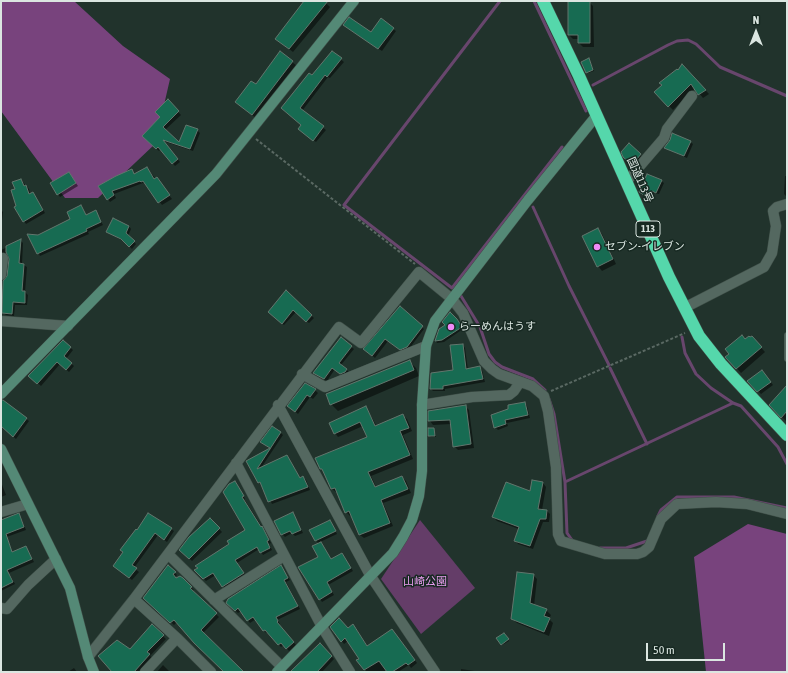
<!DOCTYPE html>
<meta charset="utf-8">
<style>
body{margin:0}
#map{position:relative;width:788px;height:673px;overflow:hidden;background:#21332c;font-family:"Asap Condensed",sans-serif}
canvas{display:block}
.frame{position:absolute;inset:0;border:2px solid #dbe6e1;pointer-events:none}
.north{position:absolute;left:736px;top:12px;width:40px;height:40px;-webkit-text-stroke:3px #172922;paint-order:stroke;rotate:0deg;font-size:11px;font-weight:700;line-height:16px;text-align:center;color:#dbe6e1}
.north::after{content:'';display:block;margin:auto;width:14px;height:18px;background:#dbe6e1;clip-path:polygon(50% 0,100% 100%,50% 72%,0 100%)}
.scale{position:absolute;left:646px;top:643px;width:79px;height:18px;box-sizing:border-box;border:2px solid #dbe6e1;border-top:0;padding-left:5px;font-size:12px;line-height:14px;white-space:nowrap;color:#dbe6e1;-webkit-text-stroke:3px #172922;paint-order:stroke}
</style>
<div id="map">
<canvas width="788" height="673"></canvas>
<div class="frame"></div>
<div class="north">N</div>
<div class="scale">50 m</div>
</div>
<script>
const ctx = document.querySelector('canvas').getContext('2d');
ctx.lineJoin = 'round';
function paint(path, color) {
  ctx.fillStyle = color;
  ctx.fill(path, 'evenodd');
}
function poly(rows) {
  const path = new Path2D();
  for (const r of rows) {
    path.moveTo(r[0], r[1]);
    for (let i = 2; i < r.length; i += 2) path.lineTo(r[i], r[i + 1]);
  }
  return path;
}
function stroke(path, color, width, dash) {
  ctx.strokeStyle = color;
  ctx.lineWidth = width;
  ctx.lineCap = dash ? 'butt' : 'round';
  ctx.setLineDash(dash || []);
  ctx.stroke(path);
}
function write(font, color, halo, rows, align = 'center') {
  ctx.font = font + ' "Asap Condensed","Noto Sans JP",sans-serif';
  ctx.lineWidth = 3;
  ctx.setLineDash([]);
  ctx.textBaseline = 'middle';
  ctx.strokeStyle = halo;
  ctx.fillStyle = color;
  for (const [text, x, y, turn = 0] of rows) {
    ctx.save();
    ctx.translate(x, y);
    ctx.rotate((+turn || 0) * Math.PI / 180);
    ctx.textAlign = isNaN(turn) ? turn : align;
    if (halo) ctx.strokeText(text, 0, 0);
    ctx.fillText(text, 0, 0);
    ctx.restore();
  }
}
const green = poly([
 [420,520,475,588,421,634,381,579]
]);
const forest = poly([
 [1,1,74,1,123,46,170,79,155,144,98,198,65,198,1,111],
 [748,524,787,534,787,672,706,672,694,557]
]);
const shadow = poly([
 [305,1,324,1,330,7,293,52,280,42],
 [589,2,593,6,594,47,583,47,579,43,579,39,573,39,569,35],
 [347,28,371,33,393,29,396,31,382,51],
 [332,52,344,62,330,78,328,77,302,111,326,130,316,142,302,131,302,125,285,111],
 [281,53,297,66,257,119,236,102,256,85],
 [589,59,594,71,588,73,587,72],
 [683,66,709,94,703,98,695,88,673,110,655,92,679,72],
 [168,101,181,115,165,130,180,144,197,130,200,133,193,151,163,141,180,162,175,166,161,149,159,151,144,136,161,117],
 [690,142,693,144,687,158,665,148],
 [629,145,643,158,635,167,624,156],
 [147,168,172,199,162,205,146,184,143,183,114,194,116,198,110,202,100,186,132,171,135,175],
 [71,176,78,186,60,197,58,194],
 [785,176,787,176,787,197,784,194],
 [21,180,29,189,30,194,33,193,35,196,45,213,26,224,24,221,16,189],
 [661,181,664,183,659,194,654,193,651,199,640,192],
 [83,209,86,216,95,212,103,225,88,232,89,234,40,256,29,235,38,236,71,220],
 [1,210,3,212,1,229],
 [129,226,131,229,128,236,136,244,132,249,125,242,107,232],
 [598,229,602,234,616,264,602,271,598,266],
 [21,241,23,243,22,264,27,267,25,292,28,295,27,305,15,305,14,316,6,315,3,313,4,289,1,289,1,282,7,279,10,259,9,255,4,254,1,256,1,250],
 [286,292,314,318,309,323,296,312,284,325,271,314],
 [400,307,424,329,409,349,403,351,388,341,375,358,367,351],
 [450,314,459,322,463,329,444,342,437,343,436,341,440,329,446,325],
 [341,339,354,349,341,365,349,372,343,376,335,369,327,381,314,373],
 [745,340,756,342,765,352,741,373,727,357],
 [63,341,73,350,66,359,74,366,69,372,60,364,41,386,30,376],
 [463,345,465,348,468,370,479,367,482,370,485,382,445,389,445,391,433,391,431,389,454,371],
 [409,361,416,368,419,376,338,411,331,404],
 [764,374,773,385,761,394,749,381],
 [787,387,787,420,786,421,770,405],
 [315,390,318,393,313,399,310,397,298,414,289,406],
 [3,401,29,421,16,439,1,426,1,404],
 [525,403,527,406,530,418,507,423,508,426,498,430,495,427],
 [465,406,469,410,474,448,458,450,454,446,451,424,433,425,430,421,430,411],
 [366,407,377,427,403,416,407,419,412,431,403,435,413,459,371,476,376,487,402,477,406,481,411,493,383,503,393,526,364,538,360,535,352,515,350,516,346,512,338,491,336,492,332,489,325,472,321,469,368,438,363,426,338,437,335,433],
 [434,429,436,437,431,437,430,436],
 [280,432,283,435,261,468,287,457,300,478,303,477,306,480,310,490,272,504,262,484,258,482,247,462,271,449,264,444],
 [1,482,6,495,1,497],
 [235,482,245,499,244,499,264,530,271,543,269,544,272,550,263,555,259,549,237,563,246,576,225,589,216,575,206,581,195,570,247,530],
 [543,483,546,487,542,510,547,511,550,514,549,522,543,522,533,549,518,544,515,540,519,529,497,521,493,517],
 [293,513,303,533,295,536,292,533,285,537,282,534],
 [19,514,26,530,1,539,2,519],
 [210,519,222,532,192,561,180,550],
 [330,521,337,534,320,542,332,560,342,554,353,571,328,585,334,595,322,602,320,599,319,544,316,540],
 [171,529,174,531,167,542,158,535,134,568,139,572,132,580,117,569,136,530],
 [9,547,13,553,26,547,34,562,9,573,15,584,1,591,1,551],
 [168,566,177,575,175,577,176,579,182,579,194,590,192,591,219,617,203,633,243,672,226,672,177,622,174,625,144,598],
 [281,567,290,580,286,582,300,609,277,620,280,624,278,625,296,645,289,651,284,645,281,647,268,632,266,633,256,619,250,623,241,611,238,613,227,602],
 [533,575,537,579,534,606,546,610,551,615,549,619,553,623,549,636,517,623,512,619],
 [152,626,166,639,150,656,153,658,141,672,114,672,130,650],
 [331,627,356,628,368,647,394,633,417,663,411,668,409,665,398,672,367,672,357,660,360,659,348,641,344,644],
 [505,635,509,641,502,645,501,644],
 [320,644,334,659,322,672,291,672],
 [163,665,170,672,157,672],
 [74,668,77,672,68,672],
 [461,669,481,672,461,672]
]);
const stream = poly([
 [500,1,344,205,452,288,562,147],
 [534,1,586,111],
 [593,85,668,45,677,41,688,40,696,44,720,67,787,96],
 [533,207,569,286,609,365],
 [461,296,480,327,489,354,495,362,502,367,533,379,545,390],
 [682,337,685,353,696,374,711,388,733,403,741,406,778,447,787,464],
 [610,368,647,444],
 [549,399,554,414,565,482,567,533,572,540],
 [565,482,733,403],
 [658,516,661,510,677,497,734,497,787,508],
 [600,548,626,548,647,541]
]);
const building = poly([
 [304,1,328,1,289,49,275,39,304,1],
 [568,1,590,1,590,43,578,43,578,35,568,35,568,1],
 [349,17,371,32,381,18,394,28,378,49,343,25,349,17],
 [280,51,293,61,252,115,235,102,251,81,256,84,280,51],
 [332,51,342,58,327,77,325,75,300,108,324,126,313,141,298,129,301,125,281,108,309,73,312,75,332,51],
 [589,58,593,70,586,73,581,62,589,58],
 [682,64,706,90,698,95,691,84,668,107,654,92,662,85,659,83,677,69,678,70,682,64],
 [168,99,179,111,163,127,179,142,186,125,198,129,190,149,163,140,178,159,172,164,158,147,156,149,142,136,160,117,155,112,168,99],
 [672,133,691,141,684,156,664,148,670,140,672,133],
 [629,143,641,154,632,165,623,157,621,152,629,143],
 [147,167,154,179,157,177,170,195,158,203,143,181,141,182,140,181,112,191,114,195,107,200,98,186,116,176,132,169,134,174,147,167],
 [69,172,76,183,57,195,50,183,69,172],
 [647,174,662,180,656,193,652,191,649,198,639,192,647,174],
 [21,179,24,186,26,185,29,194,33,192,43,210,23,222,14,207,16,206,11,190,15,189,12,182,21,179],
 [81,205,86,215,96,210,101,222,86,229,87,231,37,254,27,234,38,235,70,219,67,212,81,205],
 [113,218,129,226,126,233,135,241,129,247,121,239,106,232,113,218],
 [598,228,613,259,597,267,582,236,598,228],
 [21,239,19,263,24,264,22,291,25,291,25,303,13,302,12,314,2,313,3,281,7,276,9,259,6,252,6,246,21,239],
 [286,290,312,315,306,322,293,310,282,324,268,312,286,290],
 [400,306,423,326,407,347,400,350,385,339,372,356,363,349,400,306],
 [450,312,457,319,462,327,442,340,435,341,439,329,445,325,442,322,450,312],
 [742,335,745,339,749,336,750,337,752,336,762,347,736,369,725,357,729,354,725,349,742,335],
 [341,337,352,346,339,363,347,369,345,372,340,374,332,368,324,379,313,373,341,337],
 [63,340,71,347,64,356,72,363,66,370,57,362,37,384,28,376,63,340],
 [463,344,466,369,480,366,483,379,443,386,443,389,430,389,431,373,453,370,450,345,463,344],
 [410,360,414,370,330,405,326,394,410,360],
 [762,370,771,382,757,392,747,381,762,370],
 [305,383,316,389,310,397,307,395,295,412,287,406,305,383],
 [787,385,787,411,781,418,769,405,787,385],
 [1,400,3,400,27,418,13,437,1,426,1,400],
 [525,402,528,415,505,420,506,424,494,428,491,415,508,409,508,405,525,402],
 [466,405,471,444,453,447,450,420,428,421,428,411,466,405],
 [366,406,375,426,403,414,409,428,400,431,410,455,368,472,375,487,402,476,408,489,381,500,390,523,359,535,349,511,345,513,335,488,331,489,322,469,320,469,315,458,367,437,360,422,334,434,329,423,366,406],
 [272,426,281,432,257,469,287,455,300,478,303,476,308,487,268,502,260,482,258,483,246,461,270,448,260,442,272,426],
 [428,428,434,428,435,436,428,436,428,428],
 [532,480,543,482,538,509,547,510,546,519,540,519,530,546,514,541,519,527,492,517,506,482,530,491,532,480],
 [235,481,244,496,242,497,261,527,262,526,269,540,267,541,270,548,260,553,257,547,235,560,244,573,222,587,213,573,203,579,194,570,198,568,195,566,229,544,227,541,245,530,223,492,229,484,235,481],
 [293,512,301,530,292,534,290,531,281,535,274,521,293,512],
 [19,513,24,527,6,534,12,552,26,546,32,559,7,570,13,582,1,588,1,520,19,513],
 [148,513,172,528,164,540,155,533,132,565,137,568,129,578,113,566,123,552,120,550,136,529,137,530,148,513],
 [210,518,220,528,189,559,179,550,189,537,210,518],
 [330,520,336,531,315,541,309,530,330,520],
 [321,542,331,559,342,553,351,568,327,582,332,592,319,600,298,567,318,557,312,546,321,542],
 [168,565,176,572,173,574,176,578,180,576,183,578,192,587,190,588,217,613,201,630,244,672,224,672,194,643,174,620,170,623,143,598,168,565],
 [281,565,288,578,284,580,298,606,276,617,278,621,277,622,294,642,286,649,281,643,278,645,265,630,263,631,253,617,247,621,238,608,235,611,226,603,228,599,281,565],
 [517,572,534,574,530,603,547,609,544,616,550,618,544,632,511,619,517,572],
 [339,618,348,628,353,624,367,646,392,629,415,660,408,665,406,663,392,672,387,672,379,661,364,670,356,660,359,659,345,638,341,642,330,627,339,618],
 [152,624,164,635,147,652,150,654,134,672,112,672,98,656,117,640,130,649,152,624],
 [504,633,509,639,501,645,496,638,504,633],
 [320,643,332,656,317,672,290,672,320,643]
]);
const path = poly([
 [256,139,415,264],
 [551,391,685,333]
]);
const lane = poly([
 [787,335,787,359]
]);
const street = poly([
 [627,181,664,138,667,129,692,96],
 [1,275,3,258],
 [684,308,764,267,772,253,776,226,773,211,777,207,787,204],
 [1,321,68,326],
 [302,374,325,387,426,346],
 [278,405,370,575,435,672],
 [422,405,472,397,509,395,514,391,520,382],
 [236,463,322,627,350,672],
 [1,512,28,504],
 [168,554,282,667],
 [134,599,177,638],
 [214,600,284,556],
 [1,608,7,609,28,585,56,559],
 [88,657,134,599,339,327,361,343,419,272,452,299,463,313,484,361,492,369,499,374,532,386,544,396,548,411,556,467,558,534,561,541,605,554,637,554,643,552,649,547,661,519,677,504,716,502,747,504,787,514],
 [145,672,177,638,211,672]
]);
const secondary = poly([
 [1,394,216,174,354,1],
 [1,449,70,588,88,657,94,672],
 [277,672,393,553,403,537,412,520,419,496,422,471,422,405,426,346,435,321,528,200,597,115]
]);
const highway = poly([
 [543,1,579,76,669,277,699,336,721,364,787,435]
]);
const markers = [
 [597,247,4,"#ee8bf8"],
 [451,327,4,"#ee8bf8"]
];
const shields = [
 [648,229,24]
];
const shieldNames = [
 ["113",648,229]
];
const streetNames = [
 ["国道113号",640,180,66]
];
const poiNames = [
 ["セブン-イレブン",605,247],
 ["らーめんはうす",459,327]
];
const parkNames = [
 ["山崎公園",425,582]
];
paint(green, '#643d68');
paint(forest, '#78437d');
paint(shadow, '#0007');
stroke(stream, '#68466d', 3);
paint(building, '#176b52');
stroke(building, '#62766d', 1);
stroke(lane, '#405049', 6);
stroke(street, '#405049', 11);
stroke(secondary, '#405049', 11);
stroke(highway, '#405049', 13);
stroke(path, '#5a6963', 2, [3, 2]);
stroke(lane, '#546860', 5);
stroke(street, '#546860', 10);
stroke(secondary, '#548976', 10);
stroke(highway, '#55d7ab', 12);
for (const [x, y, r, color] of markers) {
  const dot = new Path2D();
  dot.arc(x, y, r, 0, 2 * Math.PI);
  ctx.fillStyle = color;
  ctx.fill(dot);
  stroke(dot, '#172922', 1.5);
}
for (const [x, y, w] of shields) {
  const box = new Path2D();
  box.roundRect(x - w / 2, y - 8, w, 16, 3);
  ctx.fillStyle = '#172922';
  ctx.fill(box);
  stroke(box, '#dbe6e1', 1);
}
write('bold 10px', '#dbe6e1', null, shieldNames);
write('11px', '#dbe6e1', '#172922', streetNames);
write('11px', '#dbe6e1', '#172922', poiNames, 'left');
write('11px', '#eb9ef1', '#172922', parkNames);
</script>
